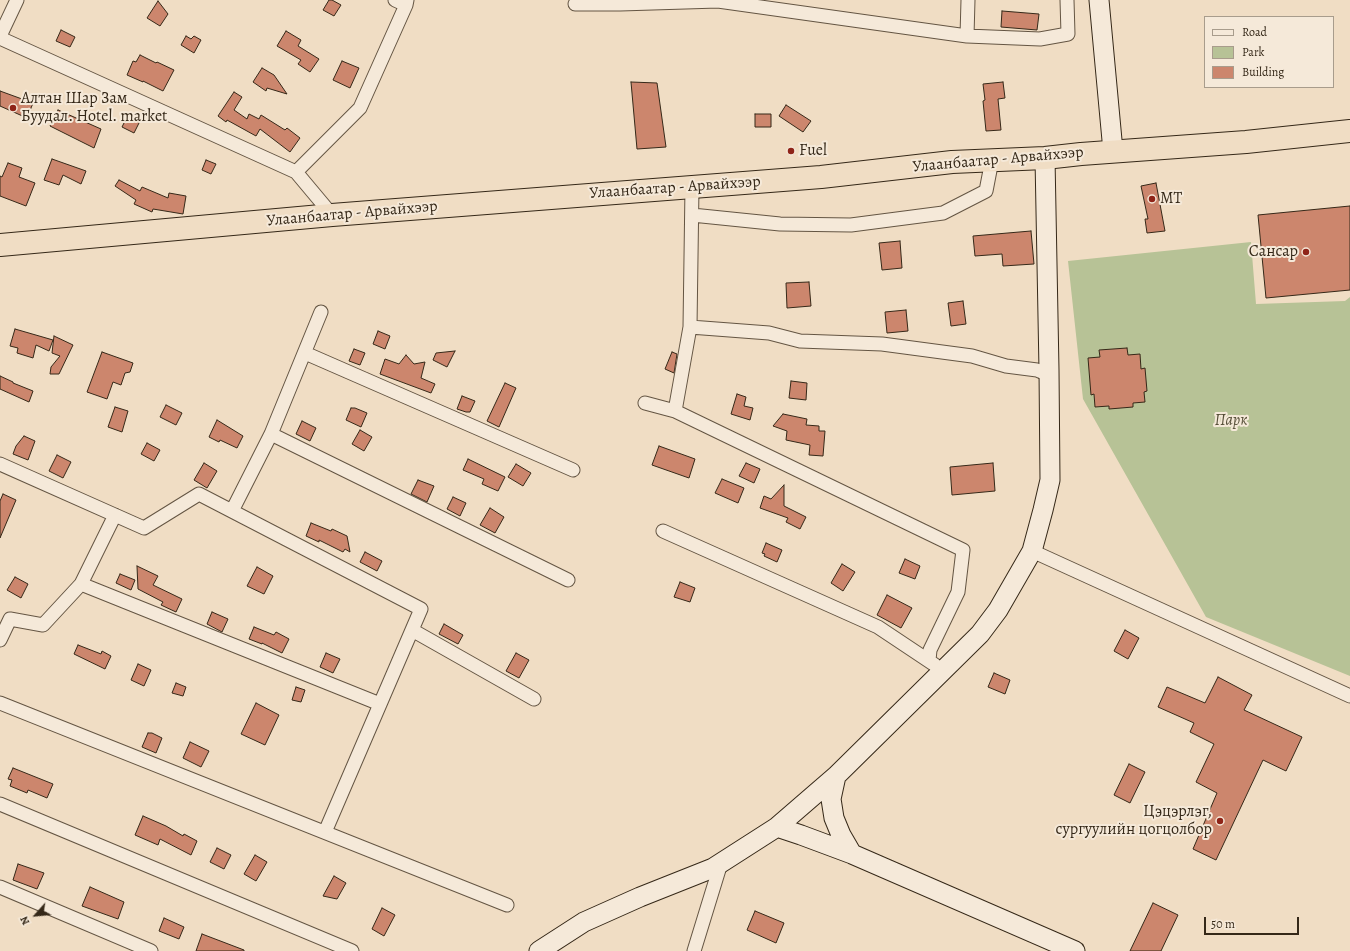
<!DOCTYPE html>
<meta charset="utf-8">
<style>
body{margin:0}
#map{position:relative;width:1350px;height:951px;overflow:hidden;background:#f0ddc4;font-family:Alegreya,serif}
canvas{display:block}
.legend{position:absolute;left:1204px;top:16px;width:130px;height:72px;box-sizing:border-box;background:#f5e9d9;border:1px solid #a89c8c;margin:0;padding:5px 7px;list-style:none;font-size:12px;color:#352818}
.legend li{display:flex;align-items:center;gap:8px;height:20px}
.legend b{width:20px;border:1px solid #a89c8c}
.north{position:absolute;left:16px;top:895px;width:40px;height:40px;-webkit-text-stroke:3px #f5e9d9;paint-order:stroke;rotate:243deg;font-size:11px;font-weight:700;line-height:16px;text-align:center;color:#352818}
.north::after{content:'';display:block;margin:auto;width:14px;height:18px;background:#352818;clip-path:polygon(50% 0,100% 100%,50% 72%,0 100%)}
.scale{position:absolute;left:1204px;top:917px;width:95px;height:18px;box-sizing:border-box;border:2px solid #352818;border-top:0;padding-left:5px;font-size:12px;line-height:14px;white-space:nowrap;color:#352818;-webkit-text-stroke:3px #f5e9d9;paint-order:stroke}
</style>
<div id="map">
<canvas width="1350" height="951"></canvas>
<ul class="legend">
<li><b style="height:5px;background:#f5e9d9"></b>Road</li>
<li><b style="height:11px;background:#b7c296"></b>Park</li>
<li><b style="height:11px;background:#cc866d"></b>Building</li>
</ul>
<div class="north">N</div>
<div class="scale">50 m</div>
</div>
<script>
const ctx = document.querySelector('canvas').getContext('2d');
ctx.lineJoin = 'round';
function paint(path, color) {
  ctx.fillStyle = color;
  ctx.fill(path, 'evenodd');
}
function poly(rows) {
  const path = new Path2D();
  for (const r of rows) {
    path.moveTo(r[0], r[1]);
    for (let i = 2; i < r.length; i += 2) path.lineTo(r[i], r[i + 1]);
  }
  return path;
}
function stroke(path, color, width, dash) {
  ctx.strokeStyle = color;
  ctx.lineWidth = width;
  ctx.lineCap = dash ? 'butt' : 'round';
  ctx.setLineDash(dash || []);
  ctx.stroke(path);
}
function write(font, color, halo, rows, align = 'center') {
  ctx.font = font + ' Alegreya,serif';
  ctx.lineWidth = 4;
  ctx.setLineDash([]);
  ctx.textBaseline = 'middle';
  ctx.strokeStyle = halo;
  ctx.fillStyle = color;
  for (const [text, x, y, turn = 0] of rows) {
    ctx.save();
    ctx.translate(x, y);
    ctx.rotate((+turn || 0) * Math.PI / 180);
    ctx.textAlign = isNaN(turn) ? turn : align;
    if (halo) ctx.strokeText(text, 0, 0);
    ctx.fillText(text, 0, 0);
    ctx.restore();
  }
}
const green = poly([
 [1251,242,1256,304,1345,301,1350,297,1350,676,1206,617,1083,399,1068,261]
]);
const building = poly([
 [329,0,332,0,341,5,334,16,323,10,329,0],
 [158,1,168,14,160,26,147,18,158,1],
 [1002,11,1039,14,1037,30,1001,27,1002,11],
 [61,30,75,37,70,47,56,41,61,30],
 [286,31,301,40,298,46,319,59,310,72,298,64,301,60,277,46,286,31],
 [186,36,191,39,194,36,201,40,194,53,181,45,186,36],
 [140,55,156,63,157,62,174,70,163,91,143,81,143,82,127,75,133,61,136,62,140,55],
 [342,61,359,68,350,88,333,80,342,61],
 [262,68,274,75,287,94,267,88,266,91,253,82,262,68],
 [631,82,657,83,666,147,637,149,631,82],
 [1003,82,1005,98,998,99,1001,130,986,131,983,101,985,100,983,84,1003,82],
 [0,91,33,103,27,118,0,106,0,91],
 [234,92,242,97,234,110,247,119,249,114,259,119,261,115,285,130,287,128,300,138,290,152,260,129,256,136,227,120,226,122,218,116,234,92],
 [786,105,811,121,803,132,779,116,786,105],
 [58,110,101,129,94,148,50,126,58,110],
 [755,114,771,114,771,127,755,127,755,114],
 [128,115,140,121,134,133,122,127,128,115],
 [52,159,86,171,81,184,63,175,59,185,44,180,52,159],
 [206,160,216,164,211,174,202,170,206,160],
 [8,163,22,168,19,177,35,183,26,206,0,196,0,176,2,177,8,163],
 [119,180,140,191,142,187,168,198,169,193,186,196,183,214,153,209,152,212,134,204,136,200,115,186,119,180],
 [1156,183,1165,231,1147,233,1145,219,1148,219,1141,186,1156,183],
 [1350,206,1350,290,1266,298,1258,215,1350,206],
 [1031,231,1034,264,1003,266,1002,254,975,256,973,236,1031,231],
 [900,241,902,268,882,270,879,243,900,241],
 [809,282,811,306,787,308,786,283,809,282],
 [963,301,966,324,951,326,948,303,963,301],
 [906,310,908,331,887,333,885,312,906,310],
 [15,329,53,340,49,351,36,345,33,358,17,353,18,348,10,346,15,329],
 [378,331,390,336,385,349,373,344,378,331],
 [54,336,73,345,59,374,50,374,51,367,60,356,52,353,54,336],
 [1127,348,1128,355,1140,354,1141,369,1145,368,1147,391,1144,392,1145,402,1133,403,1133,407,1109,409,1109,406,1095,407,1094,394,1091,395,1088,358,1100,357,1099,350,1127,348],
 [354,349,365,353,360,365,349,361,354,349],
 [455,351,447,367,433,360,436,353,455,351],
 [102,352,133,363,130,372,125,373,121,385,113,382,107,399,87,392,102,352],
 [672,352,677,354,674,373,665,369,672,352],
 [406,355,414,364,425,362,421,378,435,384,431,393,380,374,385,359,399,364,406,355],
 [0,376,13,382,13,383,33,391,29,402,0,389,0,376],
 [791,381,807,383,806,400,789,398,791,381],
 [505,383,516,388,499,427,487,421,505,383],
 [737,394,746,397,744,406,753,408,750,420,731,414,737,394],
 [462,396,475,401,470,412,466,412,457,409,462,396],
 [166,405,182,413,176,425,160,417,166,405],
 [115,407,128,411,122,432,108,427,115,407],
 [351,408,355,408,367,413,361,427,346,420,351,408],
 [783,414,807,419,806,425,819,426,819,431,825,431,823,456,809,455,810,445,786,440,787,431,773,426,783,414],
 [217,420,243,436,237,448,220,440,219,442,209,437,217,420],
 [302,421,316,428,310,441,296,434,302,421],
 [360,430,372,437,364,451,352,444,360,430],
 [24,436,35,441,28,460,13,454,16,446,24,436],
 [147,443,160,450,154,461,141,454,147,443],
 [659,446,695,459,689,478,652,465,659,446],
 [57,455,71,462,63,478,49,471,57,455],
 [468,459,505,477,498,491,482,484,484,479,463,470,468,459],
 [204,463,217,471,207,488,194,480,204,463],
 [746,463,760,469,754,483,739,476,746,463],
 [993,463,995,491,952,495,950,467,993,463],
 [516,464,531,473,523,486,508,477,516,464],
 [722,479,744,488,738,503,715,493,722,479],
 [418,480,434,486,427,502,411,494,418,480],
 [784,485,784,506,806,517,800,529,786,522,788,518,760,508,764,496,771,499,784,485],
 [3,494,16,500,0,538,0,501,3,494],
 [453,497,466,503,460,516,447,509,453,497],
 [490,508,504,517,495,533,480,525,490,508],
 [311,523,331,531,332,529,347,536,350,552,345,549,343,552,319,540,319,542,306,536,311,523],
 [766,543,782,550,777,562,764,556,765,554,762,553,766,543],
 [365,552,382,561,377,571,360,562,365,552],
 [905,559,920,566,915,579,899,573,905,559],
 [842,564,855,572,843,591,831,583,842,564],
 [137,566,158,576,153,585,182,599,176,612,161,605,163,602,138,589,137,566],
 [257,567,273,576,264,594,247,586,257,567],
 [120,574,135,580,131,590,116,583,120,574],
 [15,577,28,584,21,598,7,590,15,577],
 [680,582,695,588,690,602,674,597,680,582],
 [887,595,912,608,901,628,877,615,887,595],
 [212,612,228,619,222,632,207,624,212,612],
 [444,624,463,635,458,644,439,634,444,624],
 [254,627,274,635,276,632,289,639,282,653,262,643,262,644,249,639,254,627],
 [1125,630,1139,638,1128,659,1114,651,1125,630],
 [78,645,101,654,102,651,111,656,105,669,74,654,78,645],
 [326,653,340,659,333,673,320,667,326,653],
 [516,653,529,660,519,678,506,671,516,653],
 [138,664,151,670,144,686,131,680,138,664],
 [994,673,1010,680,1005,694,988,687,994,673],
 [1218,677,1252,695,1244,710,1302,737,1286,771,1263,760,1216,860,1193,849,1217,793,1196,782,1214,744,1190,732,1194,723,1158,707,1167,687,1205,703,1218,677],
 [176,683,186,687,183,696,172,693,176,683],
 [296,687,305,690,301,702,292,700,296,687],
 [256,703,279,715,265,745,241,734,256,703],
 [148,733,152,733,162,738,156,753,142,747,148,733],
 [190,742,209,751,201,767,183,758,190,742],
 [1129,764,1145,772,1130,803,1114,795,1129,764],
 [13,768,53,784,47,798,28,790,27,793,10,786,12,780,8,779,13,768],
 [143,816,166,826,183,836,184,834,197,841,191,855,160,839,158,845,135,835,143,816],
 [217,848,231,855,224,869,210,862,217,848],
 [255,855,267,862,256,881,244,874,255,855],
 [18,864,44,873,37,889,13,880,18,864],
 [334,876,346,883,337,899,323,896,334,876],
 [90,887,124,902,118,919,82,906,90,887],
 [1153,903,1178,915,1161,951,1130,951,1153,903],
 [382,908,395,915,384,936,372,929,382,908],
 [755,911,784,923,776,943,747,930,755,911],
 [164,918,184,927,179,939,159,931,164,918],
 [202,934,244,950,244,951,196,951,202,934]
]);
const street = poly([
 [395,0,406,5],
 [575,4,620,4,718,1,967,36,1040,39,1068,34,1067,0],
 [0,36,17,0],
 [967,36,968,0],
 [0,38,296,172,332,215],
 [296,172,360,108,406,5,407,0],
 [692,215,780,224,851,225,943,213,986,191,992,160],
 [690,327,769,333,800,341,882,344,972,356,1006,366,1037,370,1049,375],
 [305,353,573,470],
 [645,403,675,411,963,550,958,592,930,650,929,660],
 [675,411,690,327,692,187],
 [271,434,568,580],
 [0,464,144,528,199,494,421,609,325,832],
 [232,511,271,434,321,312],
 [663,531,878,627,935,665],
 [1032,551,1350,696],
 [81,584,380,704],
 [412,630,534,699],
 [0,640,10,619,43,625,81,584,115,515],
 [0,703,507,905],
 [0,804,352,951],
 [0,887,151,951],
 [694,951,721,863]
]);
const secondary = poly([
 [1099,0,1113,151],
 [836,776,831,799,834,818,841,835,852,854],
 [777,827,801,835,852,854,1075,951],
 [539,951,584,922,640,897,713,868,777,827,836,776,980,634,998,610,1032,551,1043,510,1050,480,1049,370,1045,158]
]);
const highway = poly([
 [0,245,332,215,821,177,952,162,1045,158,1081,154,1246,142,1350,131]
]);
const markers = [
 [13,108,4,"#8f2418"],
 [791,151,4,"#8f2418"],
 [1152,199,4,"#8f2418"],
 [1306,252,4,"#8f2418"],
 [1220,821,4,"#8f2418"]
];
const poiNames = [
 ["Алтан Шар Зам",21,99],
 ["Буудал. Hotel. market",21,117],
 ["Fuel",799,151],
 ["МТ",1160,199],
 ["Сансар",1298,252,"right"],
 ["Цэцэрлэг,",1212,812,"right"],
 ["сургуулийн цогцолбор",1212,830,"right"]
];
const streetNames = [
 ["Улаанбаатар - Арвайхээр",998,160,-5],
 ["Улаанбаатар - Арвайхээр",675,188,-4],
 ["Улаанбаатар - Арвайхээр",352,214,-5]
];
const parkNames = [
 ["Парк",1231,421]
];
paint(green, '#b7c296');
paint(building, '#cc866d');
stroke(building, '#352818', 1);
stroke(street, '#645543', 15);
stroke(secondary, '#352818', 21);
stroke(highway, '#352818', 24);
stroke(street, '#f5e9d9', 13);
stroke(secondary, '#f5e9d9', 19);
stroke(highway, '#f0ddc4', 22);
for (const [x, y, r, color] of markers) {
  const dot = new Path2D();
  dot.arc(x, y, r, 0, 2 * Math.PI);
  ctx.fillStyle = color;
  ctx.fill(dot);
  stroke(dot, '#f5e9d9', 1.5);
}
write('16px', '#352818', '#f5e9d9', poiNames, 'left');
write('16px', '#352818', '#f5e9d9', streetNames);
write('italic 16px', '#564e38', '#f5e9d9', parkNames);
</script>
